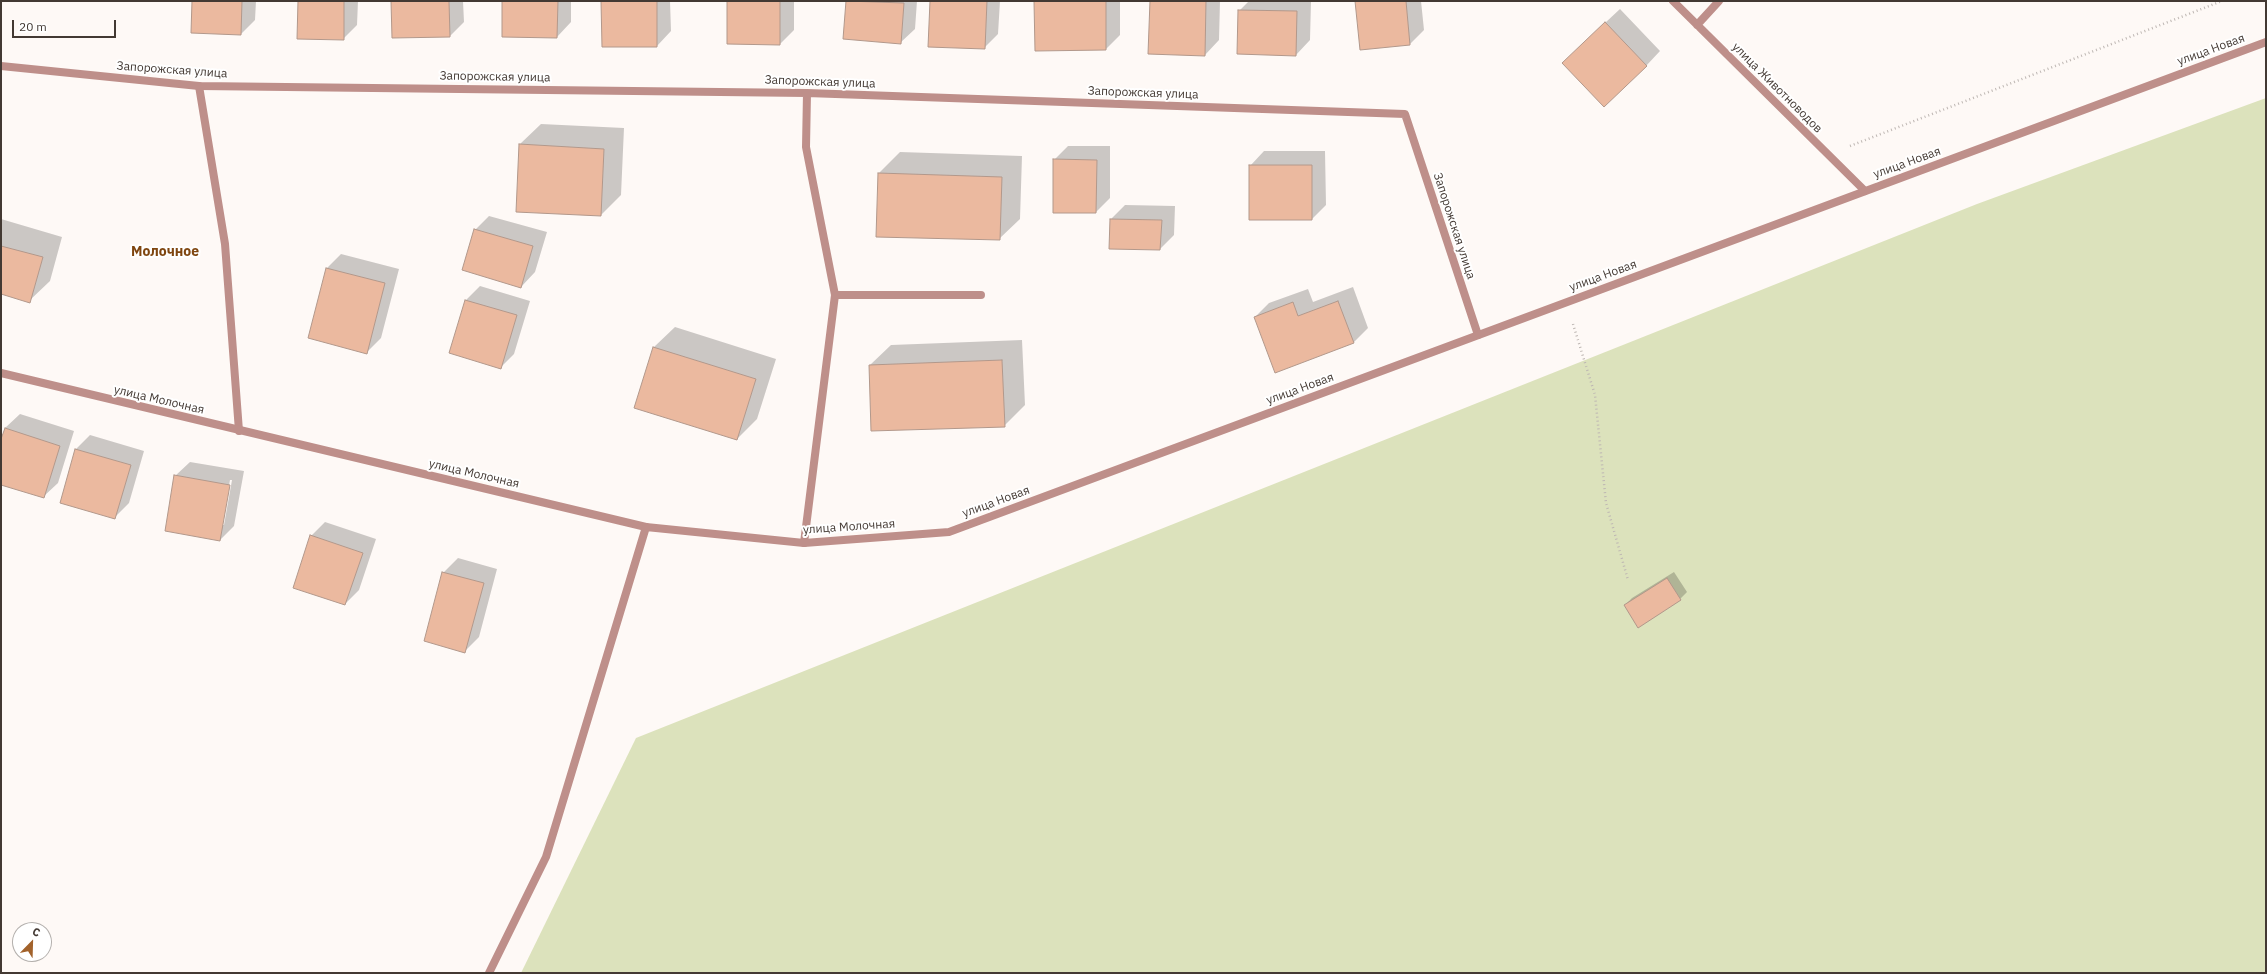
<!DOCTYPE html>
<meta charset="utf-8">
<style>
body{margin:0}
#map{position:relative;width:2267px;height:974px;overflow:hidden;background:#fef9f6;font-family:"IBM Plex Sans",sans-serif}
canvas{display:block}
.frame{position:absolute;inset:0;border:2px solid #433933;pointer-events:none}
.north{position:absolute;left:12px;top:922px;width:40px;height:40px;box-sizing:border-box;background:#fff;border:1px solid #b4b0ad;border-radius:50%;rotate:23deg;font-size:11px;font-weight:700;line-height:16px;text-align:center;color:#433933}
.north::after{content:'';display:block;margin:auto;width:14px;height:18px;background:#a2622b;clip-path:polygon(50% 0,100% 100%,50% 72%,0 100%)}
.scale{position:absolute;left:12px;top:20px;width:104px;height:18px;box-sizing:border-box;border:2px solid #433933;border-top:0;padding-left:5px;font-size:12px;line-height:14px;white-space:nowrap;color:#433933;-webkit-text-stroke:3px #fff;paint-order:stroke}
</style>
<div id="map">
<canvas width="2267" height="974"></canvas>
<div class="frame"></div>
<div class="north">С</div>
<div class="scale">20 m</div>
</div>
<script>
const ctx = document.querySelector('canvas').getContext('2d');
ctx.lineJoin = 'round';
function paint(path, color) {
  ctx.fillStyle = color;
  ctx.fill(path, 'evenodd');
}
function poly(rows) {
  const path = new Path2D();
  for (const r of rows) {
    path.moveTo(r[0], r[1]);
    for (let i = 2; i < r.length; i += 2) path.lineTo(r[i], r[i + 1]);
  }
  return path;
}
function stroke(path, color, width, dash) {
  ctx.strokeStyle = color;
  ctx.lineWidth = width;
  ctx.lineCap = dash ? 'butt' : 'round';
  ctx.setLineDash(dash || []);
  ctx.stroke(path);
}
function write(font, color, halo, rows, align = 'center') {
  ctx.font = font + ' "IBM Plex Sans",sans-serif';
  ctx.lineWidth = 4;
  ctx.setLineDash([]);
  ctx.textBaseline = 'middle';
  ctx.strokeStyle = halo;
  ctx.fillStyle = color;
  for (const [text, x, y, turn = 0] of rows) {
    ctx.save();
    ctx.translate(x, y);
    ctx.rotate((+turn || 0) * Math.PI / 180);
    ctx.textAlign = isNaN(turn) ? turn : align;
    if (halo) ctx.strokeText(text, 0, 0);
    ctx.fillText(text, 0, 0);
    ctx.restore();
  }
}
const green = poly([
 [2266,98,2266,973,521,973,636,738,1977,204]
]);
const shadow = poly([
 [193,1,256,1,255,20,241,34],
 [299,1,358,1,357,25,343,39],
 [392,1,463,1,464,22,450,36],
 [503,1,571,1,571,22,557,37],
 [602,1,670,1,671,31,657,46],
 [728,1,794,1,794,30,780,44],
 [847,1,917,1,915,29,900,43,844,38],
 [931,1,1000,1,998,34,984,48],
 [1035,1,1120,1,1120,35,1106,49,1036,50],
 [1151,1,1220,1,1219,40,1205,55],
 [1249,1,1311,1,1310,40,1296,55,1238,53,1239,11],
 [1356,1,1421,1,1424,30,1410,44],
 [1620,9,1660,51,1646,66,1577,49],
 [541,124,624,128,621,195,601,215,520,144],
 [1068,146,1110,146,1110,198,1096,212,1054,160],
 [1264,151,1325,151,1326,205,1312,219,1250,166],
 [900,152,1022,156,1020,219,999,239,877,236,879,173],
 [1125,205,1175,206,1174,235,1160,249,1111,219],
 [489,216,547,232,535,272,521,287,475,230],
 [1,219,62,237,50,281,29,301,1,293],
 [341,254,399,269,381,338,367,352,309,337,327,268],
 [480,286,530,301,514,354,500,368,450,352,466,300],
 [1353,287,1368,328,1354,342,1255,317,1269,303,1308,289,1313,302],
 [675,327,776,359,757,419,737,439,654,347],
 [1022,340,1025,405,1004,426,870,365,891,345],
 [20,414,74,431,58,483,43,497,1,484,1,442,5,428],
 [90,435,144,451,129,503,115,517,61,502,76,449],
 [190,462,244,471,234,526,220,540,175,476],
 [230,480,232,480,224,525,222,525],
 [325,522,376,539,359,590,345,604,311,536],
 [458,558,497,569,479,637,465,651,443,573],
 [1674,572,1687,592,1680,599,1625,605,1632,598]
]);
const building = poly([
 [192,1,242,1,241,35,191,33,192,1],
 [298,1,344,1,344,40,297,39,298,1],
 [391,1,449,1,450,37,392,38,391,1],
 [502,1,558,1,557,38,502,37,502,1],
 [601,1,657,1,657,47,602,47,601,1],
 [727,1,780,1,780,45,727,44,727,1],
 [846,1,904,3,901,44,843,39,846,1],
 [930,1,987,1,985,49,928,47,930,1],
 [1034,1,1106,1,1106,50,1035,51,1034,1],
 [1150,1,1206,1,1205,56,1148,54,1150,1],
 [1355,1,1406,1,1410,45,1360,50,1355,1],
 [1238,10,1297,11,1296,56,1237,54,1238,10],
 [1605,22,1647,66,1604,107,1562,63,1605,22],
 [519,144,604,149,601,216,516,212,519,144],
 [1053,159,1097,160,1096,213,1053,213,1053,159],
 [1249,165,1312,165,1312,220,1249,220,1249,165],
 [878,173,1002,177,1000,240,876,237,878,173],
 [1110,219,1162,220,1160,250,1109,249,1110,219],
 [474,229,533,246,521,288,462,270,474,229],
 [1,246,43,257,30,303,1,294,1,246],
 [326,268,385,283,367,354,308,338,326,268],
 [465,300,517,315,501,369,449,353,465,300],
 [1338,301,1354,343,1275,373,1254,317,1293,302,1298,316,1338,301],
 [653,347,756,379,737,440,634,408,653,347],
 [1002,360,1005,427,871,431,869,365,1002,360],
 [5,428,60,446,44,498,1,485,1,439,5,428],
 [75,449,131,465,115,519,60,503,75,449],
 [174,475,230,485,220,541,165,531,174,475],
 [310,535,363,553,345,605,293,588,310,535],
 [442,572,484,583,465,653,424,641,442,572],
 [1667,578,1681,600,1638,628,1624,605,1667,578]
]);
const path = poly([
 [1850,146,2222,1],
 [1573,324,1595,395,1606,503,1628,580]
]);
const service = poly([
 [199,86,225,244,239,431]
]);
const minor = poly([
 [1673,1,1865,191],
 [1697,25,1719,1],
 [1,66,199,86,807,93,1405,114,1478,335],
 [835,295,981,295],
 [1,373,646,527],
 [804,543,835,295,806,147,807,93]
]);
const tertiary = poly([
 [489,973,546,857,646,527,804,543,949,532,2266,42]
]);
const streetNames = [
 ["улица Новая",2211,50,-20],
 ["Запорожская улица",172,70,4],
 ["Запорожская улица",495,77,1],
 ["Запорожская улица",820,82,2],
 ["улица Животноводов",1777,88,45],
 ["Запорожская улица",1143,93,2],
 ["улица Новая",1907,163,-20],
 ["Запорожская улица",1454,226,72],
 ["улица Новая",1603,276,-20],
 ["улица Новая",1300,389,-20],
 ["улица Молочная",159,400,13],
 ["улица Молочная",474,474,13],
 ["улица Новая",996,502,-20],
 ["улица Молочная",849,527,-4]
];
const quarterNames = [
 ["Молочное",165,252]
];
paint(green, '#dce2bc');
paint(shadow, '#0003');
paint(building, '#ebb99f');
stroke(building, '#b2988b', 1);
stroke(path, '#beb7b3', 2.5, [1, 3]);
stroke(service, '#be8f8a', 8);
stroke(minor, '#be8f8a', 8);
stroke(tertiary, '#be8f8a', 8);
write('12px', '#433933', '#fff', streetNames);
write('bold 14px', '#7f4610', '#fff', quarterNames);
</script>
